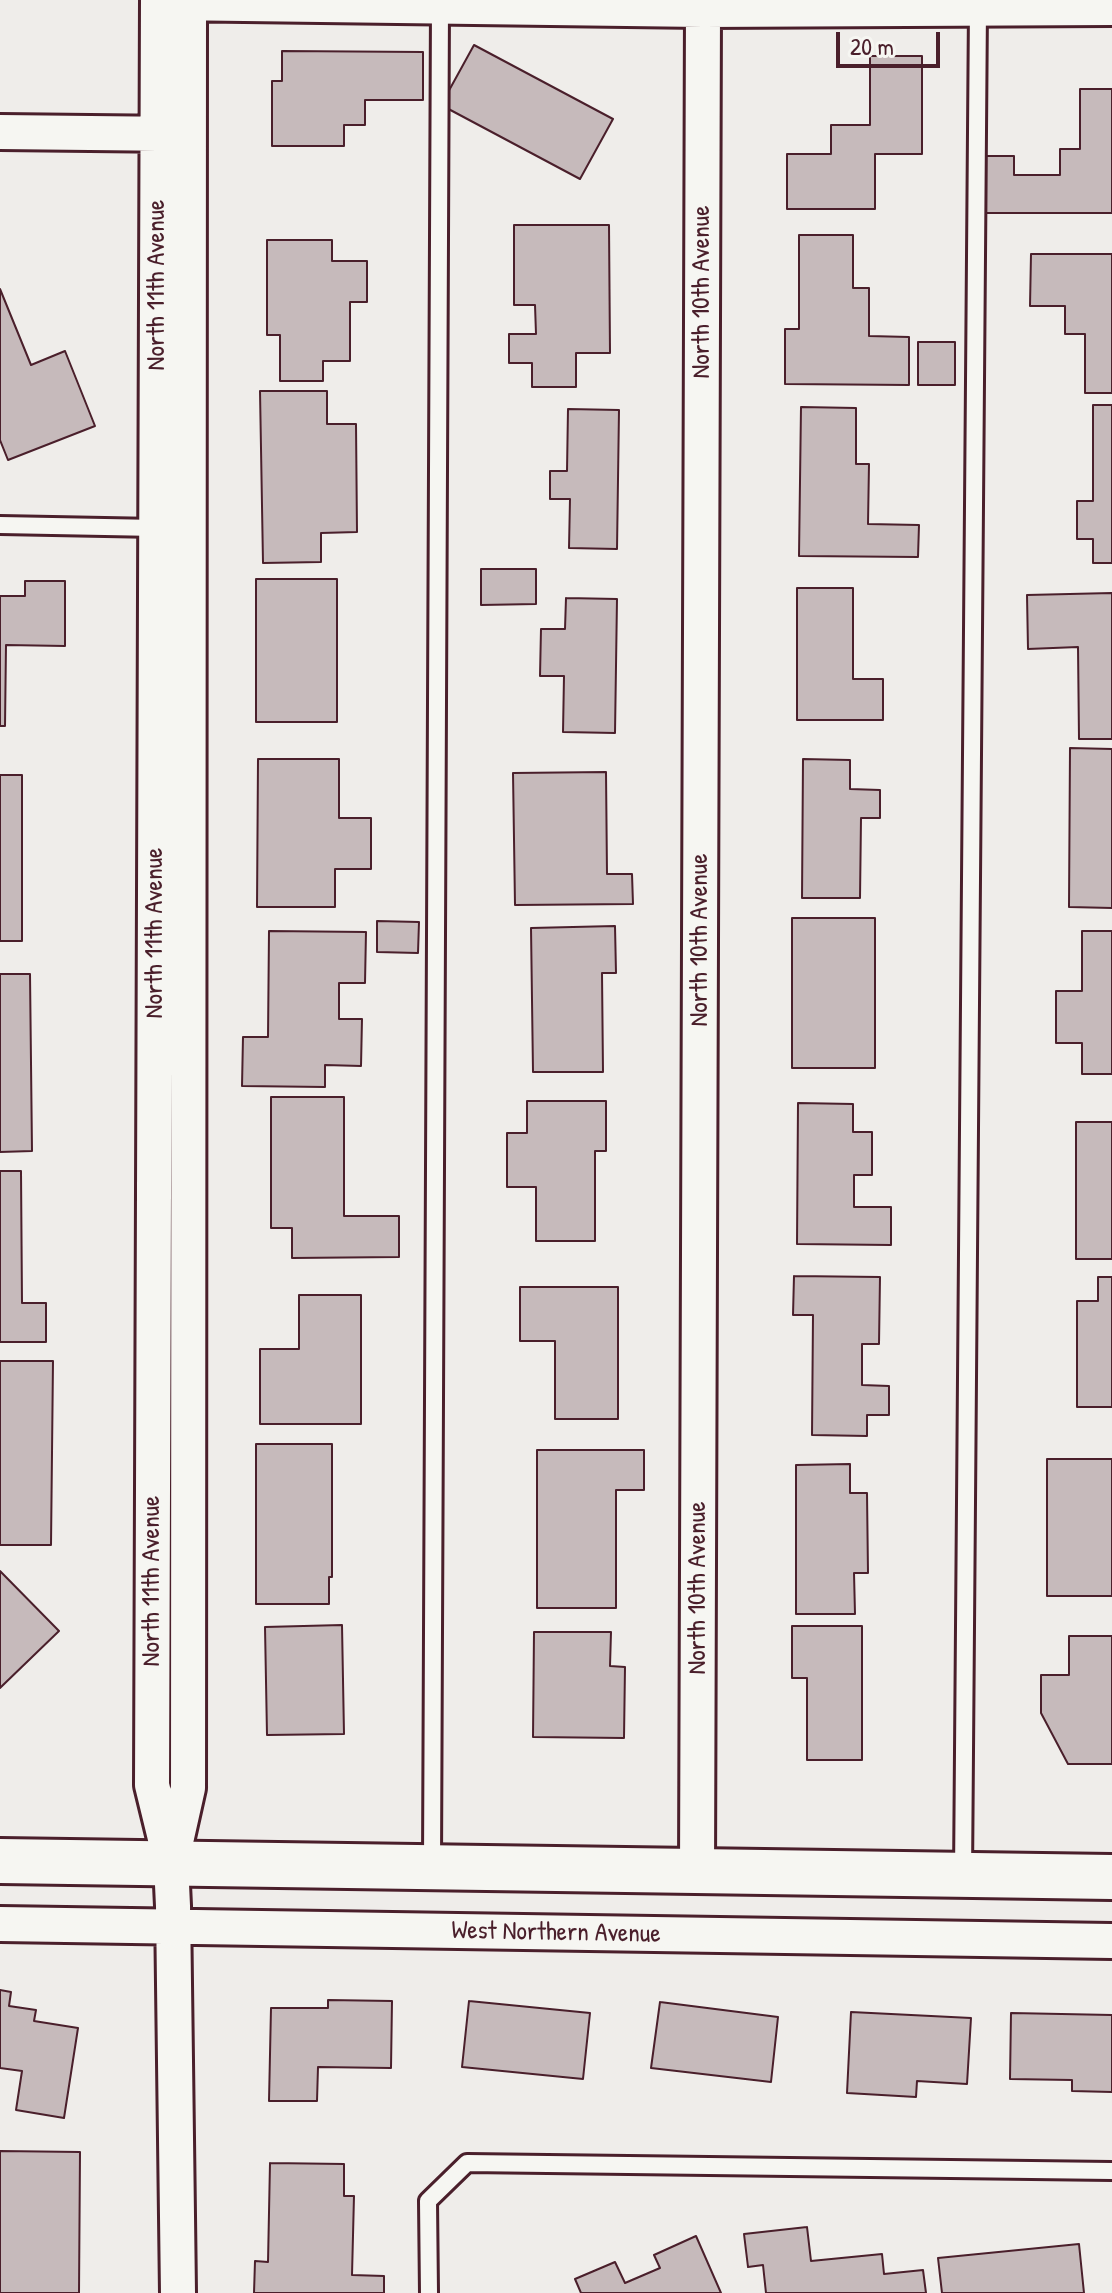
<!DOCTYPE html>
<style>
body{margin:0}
#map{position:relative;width:1112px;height:2293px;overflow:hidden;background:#efedea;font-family:"Patrick Hand",sans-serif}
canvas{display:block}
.scale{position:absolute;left:836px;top:32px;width:104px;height:36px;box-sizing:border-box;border:4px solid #4a1f2b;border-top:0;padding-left:10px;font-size:24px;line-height:28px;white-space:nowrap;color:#4a1f2b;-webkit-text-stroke:6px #f6f6f2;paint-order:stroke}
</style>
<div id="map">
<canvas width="1112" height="2293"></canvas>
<div class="scale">20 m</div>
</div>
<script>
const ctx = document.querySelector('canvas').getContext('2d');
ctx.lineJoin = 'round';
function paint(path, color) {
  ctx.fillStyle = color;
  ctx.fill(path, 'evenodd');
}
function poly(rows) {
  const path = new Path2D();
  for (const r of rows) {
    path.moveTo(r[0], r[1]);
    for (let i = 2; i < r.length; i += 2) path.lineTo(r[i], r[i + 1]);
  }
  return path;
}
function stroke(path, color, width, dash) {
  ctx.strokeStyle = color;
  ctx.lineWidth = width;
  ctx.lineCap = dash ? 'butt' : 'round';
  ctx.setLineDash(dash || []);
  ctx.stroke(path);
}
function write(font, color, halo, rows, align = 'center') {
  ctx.font = font + ' "Patrick Hand",sans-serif';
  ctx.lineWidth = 8;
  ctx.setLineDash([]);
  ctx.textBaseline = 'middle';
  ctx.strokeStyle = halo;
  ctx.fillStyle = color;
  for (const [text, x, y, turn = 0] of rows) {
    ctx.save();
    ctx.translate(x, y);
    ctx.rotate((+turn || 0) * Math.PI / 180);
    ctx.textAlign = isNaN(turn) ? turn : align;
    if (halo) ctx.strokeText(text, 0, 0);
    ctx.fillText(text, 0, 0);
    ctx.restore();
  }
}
const building = poly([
 [474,45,613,119,580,179,441,105,474,45],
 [282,51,423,52,423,100,365,100,365,125,344,125,344,146,272,146,272,81,282,81,282,51],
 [870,56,922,56,922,154,875,154,875,209,787,209,787,154,831,154,831,125,870,125,870,56],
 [1080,89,1112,89,1112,213,982,213,982,156,1014,156,1014,175,1060,175,1060,149,1080,149,1080,89],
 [514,225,609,225,610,353,576,353,576,387,532,387,532,363,509,363,509,334,536,334,535,305,514,305,514,225],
 [799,235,853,235,853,288,869,288,869,336,909,337,909,385,785,384,785,329,799,329,799,235],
 [267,240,332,240,332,261,367,261,367,302,350,302,350,361,323,361,323,381,280,381,280,335,267,335,267,240],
 [1031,254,1112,254,1112,393,1085,393,1085,334,1065,334,1065,306,1030,306,1031,254],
 [0,289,31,365,65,351,95,426,8,460,0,440,0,289],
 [918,342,955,342,955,385,918,385,918,342],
 [260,391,327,391,327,424,356,424,357,532,321,533,321,562,263,563,260,391],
 [1093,405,1112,405,1112,563,1093,563,1093,539,1077,539,1077,501,1093,501,1093,405],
 [801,407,856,408,856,464,869,464,868,524,919,525,918,557,799,556,801,407],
 [568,409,619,410,617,549,569,548,570,499,550,499,550,471,567,471,568,409],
 [481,569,536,569,536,604,481,605,481,569],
 [256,579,337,579,337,722,256,722,256,579],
 [25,581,65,581,65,646,6,645,5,726,0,726,0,596,25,596,25,581],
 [797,588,853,588,853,679,883,679,883,720,797,720,797,588],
 [1112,593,1112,739,1079,739,1078,647,1028,649,1027,595,1112,593],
 [566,598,617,599,615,733,563,732,564,676,540,676,541,629,565,629,566,598],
 [1070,748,1112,749,1112,908,1069,907,1070,748],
 [258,759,339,759,339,818,371,818,371,869,335,869,335,907,257,907,258,759],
 [803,759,850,760,850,789,880,790,880,818,861,818,860,898,802,898,803,759],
 [606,772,607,874,632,874,633,904,515,905,513,773,606,772],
 [0,775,22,775,22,941,0,941,0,775],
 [792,918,875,918,875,1068,792,1068,792,918],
 [377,921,419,922,418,953,377,952,377,921],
 [615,926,616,973,602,973,603,1072,533,1072,531,928,615,926],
 [269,931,366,932,365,983,339,983,339,1019,362,1019,361,1066,325,1065,325,1087,242,1086,243,1037,268,1037,269,931],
 [1082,931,1112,931,1112,1074,1082,1074,1082,1043,1056,1043,1056,991,1082,991,1082,931],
 [0,974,30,974,32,1151,0,1152,0,974],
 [271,1097,344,1097,344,1216,399,1216,399,1257,292,1258,292,1228,271,1228,271,1097],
 [527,1101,606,1101,606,1151,595,1151,595,1241,536,1241,536,1187,507,1187,507,1133,527,1133,527,1101],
 [798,1103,853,1104,853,1132,872,1132,872,1175,854,1175,854,1207,891,1207,891,1245,797,1244,798,1103],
 [1076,1122,1112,1122,1112,1259,1076,1259,1076,1122],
 [0,1171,21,1171,22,1303,46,1303,46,1342,0,1342,0,1171],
 [794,1276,880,1277,879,1344,862,1344,862,1385,889,1386,889,1415,867,1415,867,1436,812,1435,813,1315,793,1315,794,1276],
 [1098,1277,1112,1277,1112,1407,1077,1407,1077,1301,1098,1301,1098,1277],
 [520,1287,618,1287,618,1419,555,1419,555,1341,520,1341,520,1287],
 [299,1295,361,1295,361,1424,260,1424,260,1349,299,1349,299,1295],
 [0,1361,53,1361,51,1545,0,1545,0,1361],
 [256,1444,332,1444,332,1577,329,1577,329,1604,256,1604,256,1444],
 [537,1450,644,1450,644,1490,616,1490,616,1608,537,1608,537,1450],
 [1047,1459,1112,1459,1112,1596,1047,1596,1047,1459],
 [850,1464,850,1493,867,1493,868,1573,854,1573,855,1614,796,1614,796,1465,850,1464],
 [0,1571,59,1631,0,1688,0,1571],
 [342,1625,344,1734,267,1735,265,1627,342,1625],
 [792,1626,862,1626,862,1760,807,1760,807,1678,792,1678,792,1626],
 [534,1632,611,1632,610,1666,625,1667,624,1738,533,1737,534,1632],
 [1069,1636,1112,1636,1112,1764,1068,1764,1041,1713,1041,1675,1069,1675,1069,1636],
 [0,1990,11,1992,9,2006,36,2010,34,2021,78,2028,64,2118,16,2110,22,2071,0,2068,0,1990],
 [328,2000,392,2001,391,2068,318,2067,317,2101,269,2101,271,2008,328,2008,328,2000],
 [469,2001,590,2013,583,2079,462,2067,469,2001],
 [660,2002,778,2017,771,2082,651,2068,660,2002],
 [851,2012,971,2018,967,2084,917,2081,916,2097,847,2093,851,2012],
 [1011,2013,1112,2015,1112,2092,1072,2091,1072,2080,1010,2079,1011,2013],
 [0,2151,80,2152,79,2293,0,2293,0,2151],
 [270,2163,344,2164,344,2196,354,2196,352,2275,384,2276,384,2293,254,2293,255,2261,268,2262,270,2163],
 [807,2227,811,2261,882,2254,884,2274,923,2270,926,2293,766,2293,763,2265,748,2267,744,2234,807,2227],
 [696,2236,721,2293,581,2293,575,2279,615,2262,625,2283,660,2268,654,2255,696,2236],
 [1079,2244,1084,2293,942,2293,938,2258,1079,2244]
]);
const lane = poly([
 [0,525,157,528],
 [432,1864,440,5],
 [963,1873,978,7],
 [429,2293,428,2201,467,2163,1112,2171]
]);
const street = poly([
 [158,0,152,1785,171,1863,173,1906,178,2293],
 [168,3,703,10,1112,8],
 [0,132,180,134],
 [173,1855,188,1788,189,0],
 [697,1871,703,10],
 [0,1924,1112,1941]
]);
const primary = poly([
 [0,1861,1112,1877]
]);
const streetNames = [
 ["North 11th Avenue",157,285,-90],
 ["North 10th Avenue",702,292,-90],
 ["North 11th Avenue",155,933,-90],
 ["North 10th Avenue",700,940,-90],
 ["North 11th Avenue",152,1581,-90],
 ["North 10th Avenue",698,1588,-90],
 ["West Northern Avenue",556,1933,1]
];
paint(building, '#c6babb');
stroke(building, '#4a1f2b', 2);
stroke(lane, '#4a1f2b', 22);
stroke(street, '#4a1f2b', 40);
stroke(primary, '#4a1f2b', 50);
stroke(lane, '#f6f6f2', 16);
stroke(street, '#f6f6f2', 34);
stroke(primary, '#f6f6f2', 44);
write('26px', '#4a1f2b', '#f6f6f2', streetNames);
</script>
